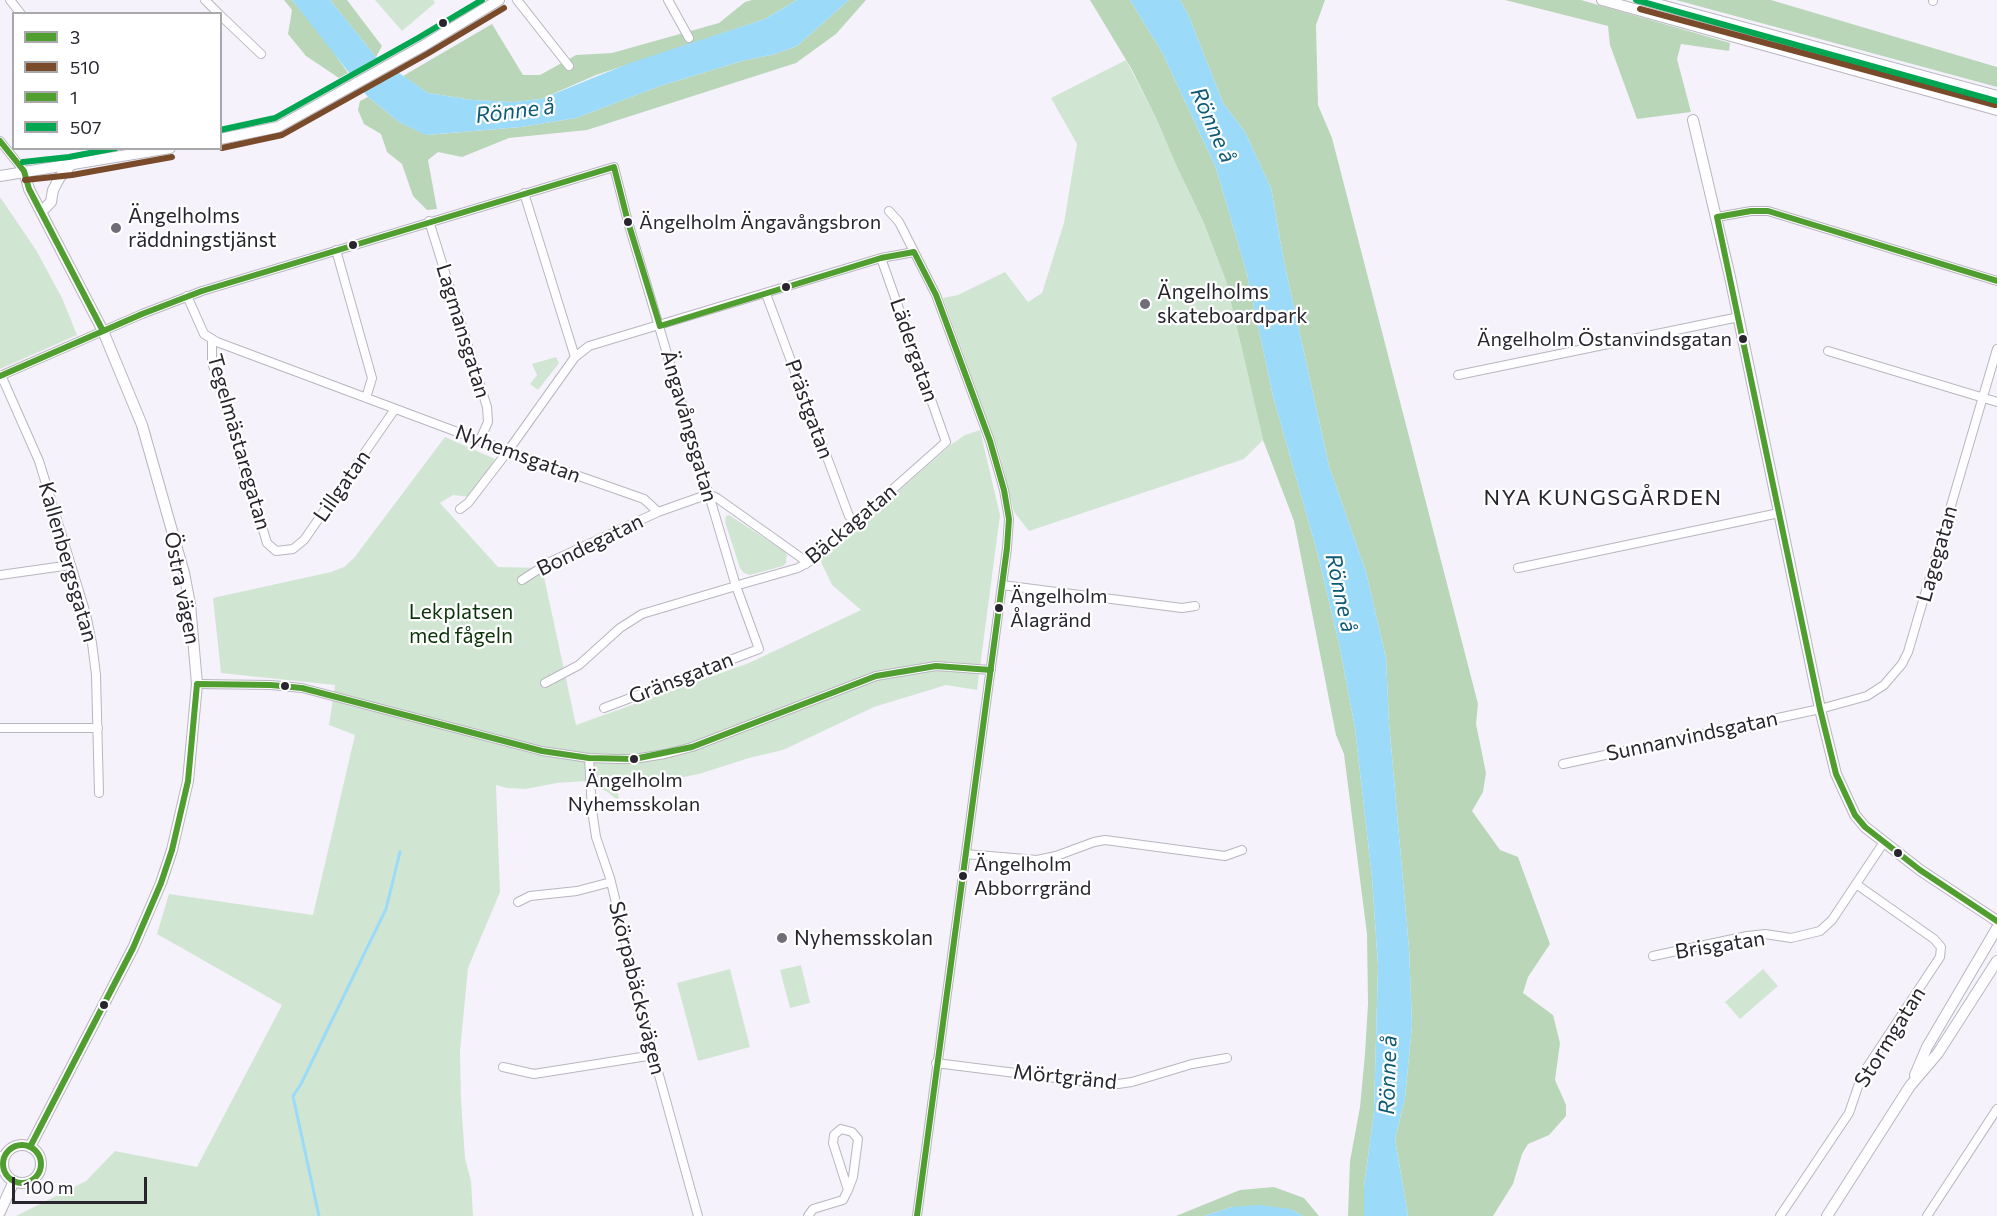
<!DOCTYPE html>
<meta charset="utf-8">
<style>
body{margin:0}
#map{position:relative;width:1997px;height:1216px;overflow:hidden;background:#f5f2fc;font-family:Commissioner,sans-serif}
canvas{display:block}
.legend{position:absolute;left:12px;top:12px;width:210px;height:138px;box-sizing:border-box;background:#fff;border:2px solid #a9a8ab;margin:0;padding:8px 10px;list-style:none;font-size:18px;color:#28252e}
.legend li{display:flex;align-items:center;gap:12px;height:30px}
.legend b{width:30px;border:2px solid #a9a8ab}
.scale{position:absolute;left:12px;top:1177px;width:135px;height:27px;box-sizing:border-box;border:3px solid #28252e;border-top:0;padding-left:8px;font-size:18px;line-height:21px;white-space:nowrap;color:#28252e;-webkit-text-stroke:4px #fff;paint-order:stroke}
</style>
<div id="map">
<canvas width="1997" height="1216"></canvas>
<ul class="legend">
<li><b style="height:8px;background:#509e2f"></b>3</li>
<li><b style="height:8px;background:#7a4b2a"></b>510</li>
<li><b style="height:8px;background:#509e2f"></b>1</li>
<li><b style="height:8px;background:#00a651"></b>507</li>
</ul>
<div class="scale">100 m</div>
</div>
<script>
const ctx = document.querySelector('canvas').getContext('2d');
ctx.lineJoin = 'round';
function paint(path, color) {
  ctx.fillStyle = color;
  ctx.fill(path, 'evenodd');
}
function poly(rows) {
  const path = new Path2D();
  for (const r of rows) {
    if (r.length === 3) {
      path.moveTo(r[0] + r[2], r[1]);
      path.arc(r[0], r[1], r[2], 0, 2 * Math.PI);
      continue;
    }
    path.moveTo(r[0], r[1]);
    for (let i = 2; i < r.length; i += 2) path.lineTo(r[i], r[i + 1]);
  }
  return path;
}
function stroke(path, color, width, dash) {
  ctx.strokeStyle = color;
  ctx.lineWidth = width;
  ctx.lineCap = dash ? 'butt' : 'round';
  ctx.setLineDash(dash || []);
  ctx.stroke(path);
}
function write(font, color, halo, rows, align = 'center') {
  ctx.font = font + ' Commissioner,sans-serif';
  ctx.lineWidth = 4.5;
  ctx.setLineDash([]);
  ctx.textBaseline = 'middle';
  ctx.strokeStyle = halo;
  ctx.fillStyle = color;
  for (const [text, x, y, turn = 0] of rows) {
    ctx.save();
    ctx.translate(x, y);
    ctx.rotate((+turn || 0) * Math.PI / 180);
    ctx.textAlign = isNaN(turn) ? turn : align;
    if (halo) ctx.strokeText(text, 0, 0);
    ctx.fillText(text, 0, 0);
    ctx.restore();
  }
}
const green = poly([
 [375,0,433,0,435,3,402,31],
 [1126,60,1156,118,1176,165,1203,221,1226,281,1263,440,1244,459,1029,531,1014,512,999,452,943,298,958,295,1005,272,1028,302,1042,293,1064,223,1077,144,1051,98],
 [0,197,36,250,62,298,77,335,0,369],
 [556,357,559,363,538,390,530,384,537,375,532,364],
 [980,430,1000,515,977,690,946,685,874,707,783,750,749,758,699,774,674,779,616,782,619,801,606,791,584,781,557,783,525,789,507,788,496,785,500,892,468,968,460,1051,461,1100,465,1158,471,1181,473,1216,16,1216,86,1181,115,1151,197,1167,282,1005,157,934,169,894,313,915,355,735,329,725,335,685,221,673,213,598,331,572,344,567,354,558,445,437,495,459,471,497,453,495,440,503,498,567,542,568,576,725,749,663,861,610,832,585,820,560,952,444,965,435],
 [729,515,784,551,787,555,786,563,783,566,750,575,744,573,740,568,725,522,726,516],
 [801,965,810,1003,790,1008,780,970],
 [730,969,750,1047,698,1061,677,983],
 [1763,969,1778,986,1740,1019,1725,1002]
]);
const forest = poly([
 [284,0,292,0,327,43,348,73,339,78,306,56,288,34,292,10],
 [330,0,347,0,382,46,376,57],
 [752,0,797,0,765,19,596,75,541,99,514,102,472,100,428,93,403,76,492,24,523,75,540,75,576,55,612,53,719,23,745,2],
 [849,0,866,0,836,34,796,63,587,130,509,138,462,157,438,152,428,160,437,209,427,210,413,196,402,164,387,152,381,134,364,124,358,110,360,101,368,97,399,122,427,135,521,127,576,118,660,86,742,61,775,54,797,46],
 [1090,0,1130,0,1163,54,1216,168,1247,274,1273,396,1318,555,1339,643,1355,728,1372,877,1378,966,1374,1112,1364,1187,1364,1216,1348,1216,1350,1161,1360,1107,1365,1054,1368,1004,1367,934,1344,754,1336,735,1294,521,1263,440,1226,281,1203,221,1176,165,1156,118,1131,68],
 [1180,0,1325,0,1316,25,1318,105,1332,138,1478,704,1476,724,1486,773,1483,792,1472,811,1500,850,1518,857,1550,944,1528,977,1523,993,1553,1015,1560,1043,1555,1080,1566,1105,1566,1116,1549,1135,1528,1144,1522,1154,1513,1184,1493,1216,1408,1216,1395,1139,1405,1098,1412,1025,1409,948,1389,723,1386,658,1366,572,1329,466,1283,257,1271,188,1245,132,1223,103,1188,14],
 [1505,0,1581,0,1730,43,1729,51,1681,44,1677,59,1691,112,1637,119,1610,45,1608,26],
 [1676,0,1771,0,1997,67,1997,87],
 [1274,1187,1304,1198,1319,1216,1303,1216,1290,1209,1232,1207,1204,1216,1176,1216,1240,1190]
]);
const water = poly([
 [292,0,330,0,376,57,428,93,472,100,514,102,541,99,630,63,765,19,797,0,849,0,797,46,775,54,742,61,660,86,576,118,521,127,426,135,399,122,368,97],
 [1130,0,1180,0,1188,14,1223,103,1245,132,1271,188,1283,257,1329,466,1366,572,1386,658,1389,723,1409,948,1412,1025,1405,1098,1395,1139,1408,1216,1364,1216,1364,1187,1374,1112,1378,966,1372,877,1355,728,1339,643,1318,555,1273,396,1247,274,1216,168,1163,54],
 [1260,1205,1290,1209,1303,1216,1204,1216,1232,1207]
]);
const pier = poly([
 [380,56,400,70,361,93,346,76]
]);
const stream = poly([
 [319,1216,293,1096,301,1084,386,909,400,852]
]);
const minor = poly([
 [10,0,21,14],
 [205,0,219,14],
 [517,0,569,66],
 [668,0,689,38],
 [1933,1,1933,0],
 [220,15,261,54],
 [0,141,24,171],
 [524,193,575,357],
 [889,211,899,222,936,295,990,441,1004,490,1009,519,1007,548,917,1216],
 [1717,217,1751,211,1768,211,1997,281],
 [429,221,487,407,488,422,480,440],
 [336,250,372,378,366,398],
 [766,294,849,516,855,522],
 [187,296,204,334,217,342,508,451,644,499,658,512,709,494,717,498,803,559,806,564],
 [212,340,212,362,267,543,276,551,293,549,304,540,395,409],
 [1828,351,1997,402],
 [1,375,39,461,86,614,92,643,96,675,99,793],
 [1458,375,1739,317],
 [0,376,142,314,202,291,614,167,628,222,736,586,759,649,604,708],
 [460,509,468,503,508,451,575,357,589,346,881,258,914,252],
 [1518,568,1779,513],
 [0,575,71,565],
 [522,580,550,562,658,512],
 [742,584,798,568,814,559,946,442,881,258],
 [1002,585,1182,608,1195,606],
 [545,683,579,665,620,628,642,614,736,586],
 [197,684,271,685,302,688,542,751,589,758,616,759,634,759,665,754,692,747,876,676,936,666,991,670],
 [0,728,98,728],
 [589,758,592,810,596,837,610,878,652,1050,698,1216],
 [1563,764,1820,709,1867,696,1884,685,1902,664,1908,652,1997,349],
 [966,854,1037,860,1056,856,1094,842,1105,840,1225,856,1242,850],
 [518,902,530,896,577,891,611,882],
 [1653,956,1747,936,1765,934,1791,938,1820,931,1832,920,1884,842],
 [936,1063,1111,1085,1132,1082,1192,1064,1227,1058],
 [503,1067,534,1074,654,1055],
 [0,1156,4,1158],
 [808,1216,813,1209,843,1200,848,1190,853,1177,858,1139,852,1132,841,1129,834,1135,833,1143,848,1190],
 [1780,1216,1849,1113,1862,1075,1940,957,1941,947,1934,939,1856,884],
 [1927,1216,1997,1109]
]);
const tertiary = poly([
 [1693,120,1730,277,1820,709,1836,774,1855,815,1865,827,1920,870,1997,921]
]);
const secondary = poly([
 [1602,0,1997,110],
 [1642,0,1997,96],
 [220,139,278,127,423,46,499,0],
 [24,171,29,189,103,331,142,425,184,573,190,604,197,684,188,781,172,850,161,883,133,948,30,1147],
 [0,176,170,148],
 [41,212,51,202,53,190,60,177,70,166],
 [1915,1075,1927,1047,1997,928],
 [22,1164,19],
 [0,1212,14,1181],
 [1827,1216,1910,1086,1938,1053,1997,961]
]);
const bus1 = poly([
 [0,141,24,171,29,189,103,331],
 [0,376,142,314,202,291,614,167,628,222,660,326,881,258,914,252,936,295,990,441,1004,490,1009,519,1007,548,917,1216],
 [22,1164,19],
 [30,1147,133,948,161,883,172,850,188,781,197,684,271,685,302,688,542,751,589,758,634,759,692,747,876,676,936,666,991,670]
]);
const bus2 = poly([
 [1640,9,1995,105],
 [222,148,282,135,427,54,504,8],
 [25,180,72,175,172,157]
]);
const bus3 = poly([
 [1717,217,1820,709,1836,774,1855,815,1865,827,1920,870,1997,921],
 [1717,217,1751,211,1768,211,1997,281]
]);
const bus4 = poly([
 [1636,0,1997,101],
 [220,130,275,118,418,38,482,0],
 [23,162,69,157,116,148]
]);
const markers = [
 [443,23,5,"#28252e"],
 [628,222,5,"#28252e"],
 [116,228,6,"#706d76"],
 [353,245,5,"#28252e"],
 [786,287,5,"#28252e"],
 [1145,304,6,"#706d76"],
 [1743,339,5,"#28252e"],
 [999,608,5,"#28252e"],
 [285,686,5,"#28252e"],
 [634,759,5,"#28252e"],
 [1898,853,5,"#28252e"],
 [963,876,5,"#28252e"],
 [782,938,6,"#706d76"],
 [104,1005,5,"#28252e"]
];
const busNames = [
 ["Ängelholm Ängavångsbron",639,222],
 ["Ängelholm Östanvindsgatan",1732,339,"right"],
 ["Ängelholm",1010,596],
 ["Ålagränd",1010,620],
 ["Ängelholm",634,780,"center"],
 ["Nyhemsskolan",634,804,"center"],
 ["Ängelholm",974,864],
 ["Abborrgränd",974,888]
];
const poiNames = [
 ["Ängelholms",128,216],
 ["räddningstjänst",128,240],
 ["Ängelholms",1157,292],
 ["skateboardpark",1157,316],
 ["Nyhemsskolan",794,938]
];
const streetNames = [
 ["Lagmansgatan",463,331,73],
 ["Lädergatan",914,350,71],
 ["Prästgatan",809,409,70],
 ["Ängavångsgatan",689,426,74],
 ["Tegelmästaregatan",239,442,74],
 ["Nyhemsgatan",518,454,20],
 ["Lillgatan",342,486,-55],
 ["Bäckagatan",851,524,-40],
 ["Bondegatan",590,545,-26],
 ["Lagegatan",1937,554,-74],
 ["Kallenbergsgatan",68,562,74],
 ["Östra vägen",182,588,79],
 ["Gränsgatan",681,678,-21],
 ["Sunnanvindsgatan",1692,736,-12],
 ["Brisgatan",1720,945,-9],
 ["Skörpabäcksvägen",637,988,76],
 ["Stormgatan",1890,1037,-58],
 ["Mörtgränd",1065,1077,6]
];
const parkNames = [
 ["Lekplatsen",461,612],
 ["med fågeln",461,636]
];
const waterNames = [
 ["Rönne å",515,111,-7],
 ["Rönne å",1213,125,66],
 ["Rönne å",1341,593,78],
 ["Rönne å",1388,1075,-88]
];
const neighbourhoodNames = [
 ["NYA KUNGSGÅRDEN",1603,498]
];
paint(green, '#d1e6d2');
paint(forest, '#bad6b9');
paint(water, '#9bdbf9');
paint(pier, '#f5f2fc');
stroke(stream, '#9bdbf9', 3);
stroke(minor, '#b8b6be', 10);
stroke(tertiary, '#b8b6be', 12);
stroke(secondary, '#b8b6be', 12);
stroke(minor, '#fefdff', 8);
stroke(tertiary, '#fefdff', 10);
stroke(secondary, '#fefdff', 10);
stroke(bus1, '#509e2f', 6);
stroke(bus2, '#7a4b2a', 6);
stroke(bus3, '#509e2f', 6);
stroke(bus4, '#00a651', 6);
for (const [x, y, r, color] of markers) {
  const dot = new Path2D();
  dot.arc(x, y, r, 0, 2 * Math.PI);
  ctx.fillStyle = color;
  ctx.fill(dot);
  stroke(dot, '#fff', 2);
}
write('20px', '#28252e', '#fff', busNames, 'left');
write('21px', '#28252e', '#fff', poiNames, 'left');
write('21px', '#28252e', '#fff', streetNames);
write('21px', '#0b3309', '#fff', parkNames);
write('italic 22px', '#0e5a75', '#fff', waterNames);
ctx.letterSpacing = '1.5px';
write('22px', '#28252e', '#fff', neighbourhoodNames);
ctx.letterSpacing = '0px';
</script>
